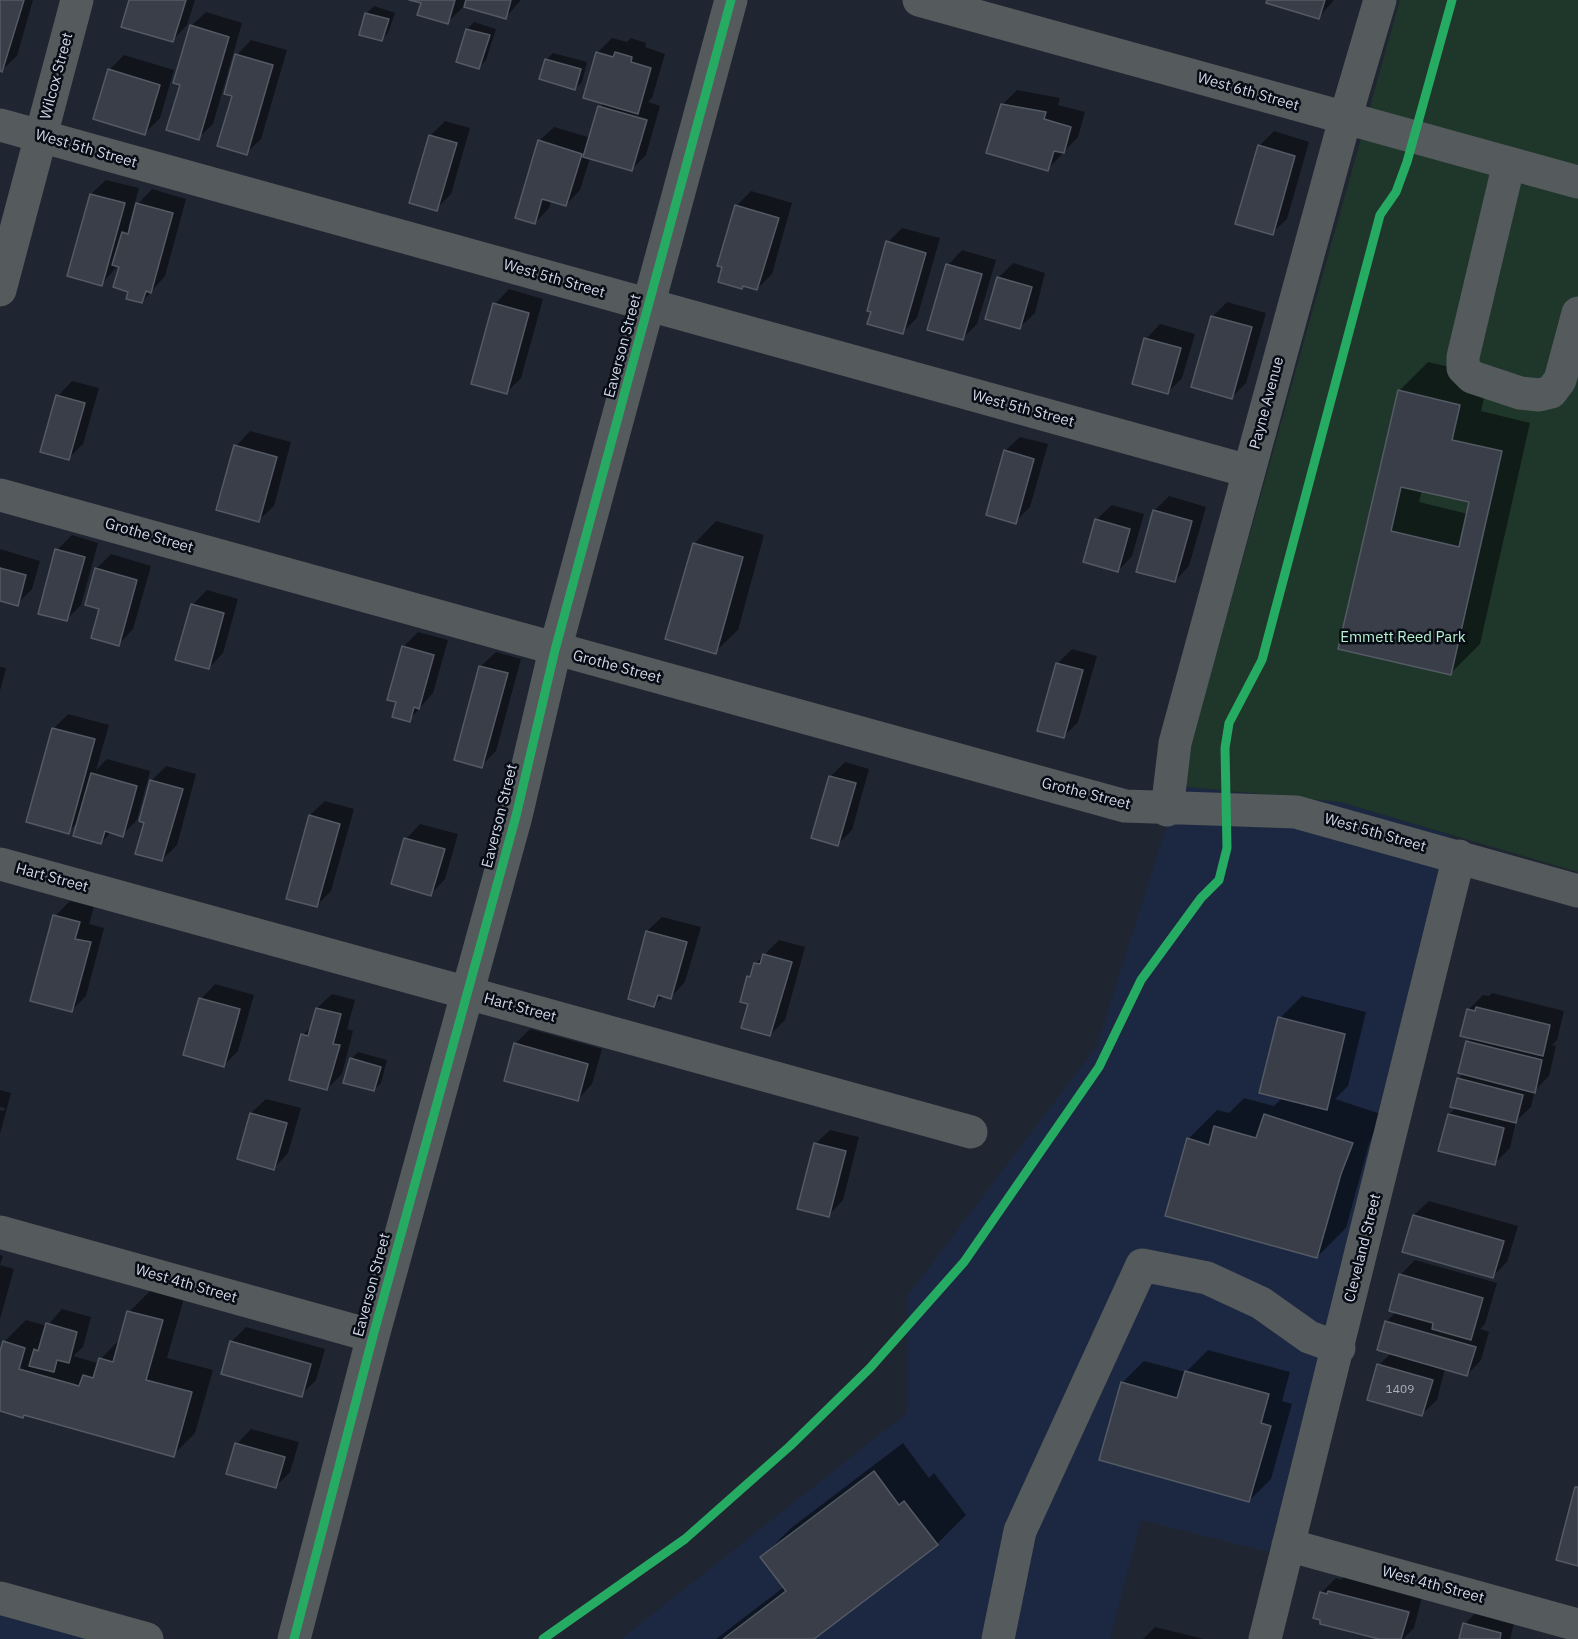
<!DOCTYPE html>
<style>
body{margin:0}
canvas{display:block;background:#1f2531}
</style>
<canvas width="1578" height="1639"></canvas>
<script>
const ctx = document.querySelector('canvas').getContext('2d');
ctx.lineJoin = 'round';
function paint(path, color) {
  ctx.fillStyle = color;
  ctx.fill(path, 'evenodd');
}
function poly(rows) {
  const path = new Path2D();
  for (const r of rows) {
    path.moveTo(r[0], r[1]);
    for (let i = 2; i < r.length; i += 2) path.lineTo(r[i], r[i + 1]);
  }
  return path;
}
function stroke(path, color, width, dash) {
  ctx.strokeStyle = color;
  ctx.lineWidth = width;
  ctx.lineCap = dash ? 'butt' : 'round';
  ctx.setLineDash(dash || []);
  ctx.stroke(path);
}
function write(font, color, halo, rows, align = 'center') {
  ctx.font = font + ' "IBM Plex Sans",sans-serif';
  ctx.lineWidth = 5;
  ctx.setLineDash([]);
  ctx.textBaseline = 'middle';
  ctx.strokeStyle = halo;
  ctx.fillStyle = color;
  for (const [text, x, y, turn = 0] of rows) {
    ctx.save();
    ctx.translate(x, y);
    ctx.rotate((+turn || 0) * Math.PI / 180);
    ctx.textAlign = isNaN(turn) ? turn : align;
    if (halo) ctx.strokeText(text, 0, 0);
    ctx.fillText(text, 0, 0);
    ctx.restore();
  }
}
const built = poly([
 [1179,786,1340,802,1450,835,1269,1552,1141,1520,1110,1639,621,1639,907,1413,908,1295,1097,1046],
 [0,1614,89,1639,0,1639]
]);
const green = poly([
 [1400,0,1578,0,1578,872,1340,802,1179,786]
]);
const shadow = poly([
 [0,0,33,0,17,56,2,70],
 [131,0,195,0,187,25,173,40],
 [414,0,465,0,463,7,448,22,423,2],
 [468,0,521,0,506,17],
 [1268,0,1334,0,1319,17],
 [374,6,395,13,388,33,381,40,367,13],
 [206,12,242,23,213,124,198,138,181,84,191,26],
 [474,22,496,29,486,60,479,67,467,29],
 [612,38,627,42,631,38,646,43,645,47,665,54,652,98,648,102,660,106,646,155,631,170,590,158,580,190,566,205,551,201,549,208,535,223,539,141,554,127,591,138,600,107,604,103,597,53],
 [251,40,287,50,261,139,246,153,233,95,237,55],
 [553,53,587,62,582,82,575,89,546,60],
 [124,55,174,70,160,118,145,133,109,70],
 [1017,90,1060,98,1058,105,1085,112,1078,137,1048,169,1002,105],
 [445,121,470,128,451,194,436,209,430,136],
 [1274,131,1309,142,1287,219,1272,233,1259,146],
 [106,180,139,188,128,228,133,223,138,204,152,189,186,199,165,276,142,302,130,291,121,266,118,265,102,284,91,194],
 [751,191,792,203,772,274,757,289,724,266,736,206],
 [902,228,940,238,917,318,902,333,888,242],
 [962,250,996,260,977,324,962,339,948,265],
 [1013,263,1045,273,1035,313,1020,327,998,278],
 [509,289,543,299,521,378,506,393,495,304],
 [1227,302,1266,313,1246,383,1232,397,1212,317],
 [1160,324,1195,334,1182,378,1168,392,1146,339],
 [1428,362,1489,376,1481,411,1530,423,1480,644,1451,673,1340,648,1399,391],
 [1422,490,1471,501,1468,514,1419,502],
 [72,381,99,388,83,444,68,459,58,396],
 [250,431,291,442,274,506,259,520,236,446],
 [1020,437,1048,444,1030,507,1015,522,1005,451],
 [1169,496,1206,507,1189,566,1175,581,1154,511],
 [1112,505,1144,514,1132,556,1118,571,1085,561,1097,519],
 [716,521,764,535,738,630,715,652,694,544],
 [72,535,98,543,81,605,66,620,57,550],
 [0,549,40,561,32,589,17,604,0,599],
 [111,554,151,566,133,629,119,644,101,608,96,569],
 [207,590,238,599,223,653,209,668,192,605],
 [418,632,448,640,433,693,409,720,398,701,403,647],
 [1072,649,1097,656,1078,722,1064,736,1057,664],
 [496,652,521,659,496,751,481,766,455,759,481,666],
 [0,667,6,668,0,691],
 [68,714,109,725,96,770,107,759,150,771,137,820,122,835,111,832,101,843,79,821,68,832,28,821,54,728],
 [845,762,869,769,852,830,838,844,830,777],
 [166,766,196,774,177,845,162,860,146,822,151,781],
 [325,801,354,809,331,891,316,906,310,815],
 [420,824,458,834,445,879,431,894,406,839],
 [70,901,94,907,89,924,104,928,86,996,71,1011,55,916],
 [662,917,701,927,685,982,671,997,664,995,654,1005,629,998,647,931],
 [779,940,805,947,785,1020,770,1035,750,1003,755,964],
 [215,984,254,995,238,1051,224,1065,201,999],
 [1492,993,1564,1011,1557,1040,1552,1045,1556,1046,1549,1076,1535,1090,1531,1107,1516,1121,1510,1148,1495,1163,1449,1114,1457,1107,1458,1079,1464,1073,1467,1042,1472,1037,1468,1010,1483,995,1489,996],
 [332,994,355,1000,347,1029,353,1031,342,1074,327,1089,303,1035,312,1026,317,1008],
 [1302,996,1366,1012,1348,1086,1335,1099,1381,1114,1369,1144,1346,1228,1317,1257,1188,1139,1217,1110,1229,1113,1244,1098,1274,1106,1283,1097,1280,1018],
 [530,1029,602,1049,592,1084,578,1099,515,1044],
 [358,1052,387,1060,381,1083,374,1090,351,1059],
 [0,1090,11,1093,0,1134,0,1110,4,1111,5,1108,0,1107],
 [266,1099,301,1108,288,1153,274,1168,239,1158,251,1113],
 [830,1130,859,1137,843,1200,829,1215,815,1144],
 [1429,1201,1518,1226,1507,1262,1493,1276,1414,1215],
 [0,1255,3,1256,0,1265,14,1269,0,1319],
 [1415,1260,1497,1283,1485,1324,1480,1329,1489,1332,1481,1360,1467,1375,1445,1368,1437,1400,1422,1414,1379,1365,1391,1353,1379,1349,1387,1321,1397,1311,1400,1275],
 [151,1290,184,1298,167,1358,213,1370,195,1433,173,1455,25,1414,0,1410,0,1357,4,1342,26,1320,47,1326,62,1309,91,1317,83,1347,73,1356,97,1363,122,1337,129,1312],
 [246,1327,325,1349,316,1380,301,1395,231,1342],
 [1208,1350,1290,1372,1282,1401,1292,1404,1271,1479,1249,1501,1122,1383,1144,1361,1186,1372],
 [251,1429,299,1442,290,1472,276,1486,237,1444],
 [903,1443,929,1478,934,1473,966,1515,937,1544,812,1639,716,1639,784,1587,762,1557,791,1528],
 [1344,1577,1422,1597,1414,1628,1403,1639,1385,1639,1321,1593,1336,1578,1341,1580],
 [1479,1609,1515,1619,1510,1639,1461,1639,1465,1624],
 [1155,1627,1204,1639,1143,1639]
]);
const building = poly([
 [0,0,24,0,2,72,0,71,0,0],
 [129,0,186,0,173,42,121,27,129,0],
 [409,0,455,0,448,24,417,15,421,3,409,0],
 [466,0,511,0,506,19,464,7,466,0],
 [1267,0,1325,0,1319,19,1266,3,1267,0],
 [365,13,389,19,382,41,359,35,365,13],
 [190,25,229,37,199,140,166,130,180,85,173,83,190,25],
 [466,29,490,35,479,69,456,62,466,29],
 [596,52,613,57,615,52,632,57,631,62,651,68,638,114,583,98,596,52],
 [235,54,273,65,247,155,217,146,232,96,224,94,235,54],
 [545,59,581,69,575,90,539,79,545,59],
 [108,69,160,85,145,135,93,119,108,69],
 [1001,104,1046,112,1044,119,1071,127,1064,153,1054,151,1048,171,986,153,1001,104],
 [598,106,647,120,632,171,583,157,598,106],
 [429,135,457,143,437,211,409,203,429,135],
 [538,140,582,154,566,206,542,199,535,224,515,218,538,140],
 [1258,145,1295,156,1273,235,1235,224,1258,145],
 [90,194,125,203,102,286,67,276,90,194],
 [136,203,173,213,151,293,146,291,142,303,126,299,128,292,113,287,119,267,112,265,122,232,128,234,136,203],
 [735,205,779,218,757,290,743,286,742,289,718,282,722,267,717,266,735,205],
 [886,241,926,253,903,334,867,324,871,312,867,311,886,241],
 [946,264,982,274,963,340,927,330,946,264],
 [997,277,1032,287,1020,329,985,319,997,277],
 [493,303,529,313,507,394,471,384,493,303],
 [1211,316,1252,327,1232,399,1191,387,1211,316],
 [1144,338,1181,348,1168,394,1132,384,1144,338],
 [1398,390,1460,405,1452,440,1502,451,1451,675,1338,649,1398,390],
 [1401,487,1469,502,1459,547,1391,531,1401,487],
 [56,395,85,403,69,460,40,452,56,395],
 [234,445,277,457,259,522,216,510,234,445],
 [1004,450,1034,459,1016,524,986,515,1004,450],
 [1153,510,1192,521,1175,582,1136,572,1153,510],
 [1095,519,1130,529,1118,572,1083,562,1095,519],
 [693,543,743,557,716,654,665,639,693,543],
 [55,549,85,557,67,621,38,614,55,549],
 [0,568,26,575,18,606,0,601,0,568],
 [95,568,137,580,119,646,91,638,99,609,85,605,95,568],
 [191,604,224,613,209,669,175,660,191,604],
 [402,646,434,655,419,709,414,707,410,722,392,717,396,702,387,700,402,646],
 [1056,663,1083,670,1064,738,1037,731,1056,663],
 [479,666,508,673,482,768,454,760,479,666],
 [52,728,95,739,69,834,26,822,52,728],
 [91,773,137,786,123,837,105,831,101,844,73,836,91,773],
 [829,776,856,783,838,846,811,838,829,776],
 [150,780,183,789,162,861,135,854,144,823,139,821,150,780],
 [309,815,340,824,317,907,286,899,309,815],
 [404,838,445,849,431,896,391,884,404,838],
 [53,915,80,922,75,939,91,942,72,1012,30,1001,53,915],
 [646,931,687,942,671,999,658,995,654,1007,628,999,646,931],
 [763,954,792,962,770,1036,741,1028,748,1004,740,1002,747,976,750,977,754,963,760,964,763,954],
 [199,998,240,1009,224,1067,183,1055,199,998],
 [1476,1007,1550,1025,1543,1056,1460,1036,1467,1009,1475,1011,1476,1007],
 [316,1008,341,1014,333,1044,340,1045,327,1090,289,1080,301,1034,308,1036,316,1008],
 [1278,1017,1345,1034,1327,1110,1259,1093,1278,1017],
 [1466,1041,1542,1060,1535,1093,1458,1073,1466,1041],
 [514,1043,588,1064,578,1101,504,1081,514,1043],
 [350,1058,381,1067,374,1091,343,1083,350,1058],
 [1457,1078,1523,1095,1516,1123,1450,1107,1457,1078],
 [250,1113,287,1123,274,1170,237,1159,250,1113],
 [1264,1114,1353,1143,1341,1174,1317,1258,1165,1216,1187,1138,1209,1145,1214,1126,1256,1138,1264,1114],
 [1448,1114,1504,1128,1495,1165,1438,1151,1448,1114],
 [814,1143,846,1151,829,1217,797,1209,814,1143],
 [1413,1215,1504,1241,1493,1278,1402,1252,1413,1215],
 [1399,1274,1483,1298,1471,1340,1432,1329,1433,1323,1389,1311,1399,1274],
 [127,1311,163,1320,146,1380,192,1392,174,1457,24,1415,23,1418,0,1411,0,1351,3,1341,25,1348,19,1369,79,1386,83,1375,93,1378,99,1358,113,1362,127,1311],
 [1385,1321,1476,1347,1467,1376,1377,1350,1385,1321],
 [46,1323,77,1332,69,1363,57,1360,54,1372,29,1366,34,1349,38,1351,46,1323],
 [230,1341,311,1364,302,1397,221,1374,230,1341],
 [1377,1364,1433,1380,1422,1416,1367,1400,1377,1364],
 [1185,1371,1269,1394,1261,1423,1271,1426,1249,1502,1099,1460,1121,1382,1177,1398,1185,1371],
 [235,1443,285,1457,276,1488,226,1474,235,1443],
 [874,1471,899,1505,904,1501,938,1545,814,1639,723,1639,786,1591,760,1557,874,1471],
 [1575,1487,1578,1487,1578,1566,1556,1560,1575,1487],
 [1328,1591,1409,1612,1401,1639,1379,1639,1320,1624,1320,1620,1313,1618,1320,1592,1327,1594,1328,1591],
 [1463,1623,1501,1633,1500,1639,1459,1639,1463,1623]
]);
const minor = poly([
 [919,0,1578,182],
 [0,125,1248,471],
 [1509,163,1463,357,1463,368,1472,377,1520,393,1539,395,1551,392,1560,380,1578,313],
 [0,290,77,0],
 [0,495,1125,806,1296,812,1578,891],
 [1167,810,1175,743,1345,119,1380,0],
 [0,864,971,1132],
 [0,1232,373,1336],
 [1288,1545,1578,1625],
 [0,1598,147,1639],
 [294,1639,373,1336,516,816,555,650,731,0],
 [998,1639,1020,1531,1142,1265,1207,1278,1261,1303,1309,1337,1339,1348],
 [1265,1639,1459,856]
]);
const cycleway = poly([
 [294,1639,373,1336,516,816,555,650,731,0],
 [543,1639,685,1539,790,1446,870,1368,964,1262,1099,1067,1141,980,1201,898,1219,880,1227,848,1225,748,1229,723,1262,660,1380,215,1396,192,1407,162,1452,0]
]);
const numberNames = [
 ["1409",1400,1390]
];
const streetNames = [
 ["Wilcox Street",57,76,-75],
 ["West 6th Street",1248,92,16],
 ["West 5th Street",86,149,16],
 ["West 5th Street",554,279,16],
 ["Eaverson Street",623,346,-75],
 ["Payne Avenue",1267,403,-75],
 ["West 5th Street",1023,409,15],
 ["Grothe Street",149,536,16],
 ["Grothe Street",617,667,15],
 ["Grothe Street",1086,794,14],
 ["Eaverson Street",500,816,-76],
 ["West 5th Street",1375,833,16],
 ["Hart Street",52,878,15],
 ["Hart Street",520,1008,15],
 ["Cleveland Street",1363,1248,-76],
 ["West 4th Street",186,1284,16],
 ["Eaverson Street",372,1285,-75],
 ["West 4th Street",1433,1585,15]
];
const parkNames = [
 ["Emmett Reed Park",1403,638]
];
paint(built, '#1c2841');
paint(green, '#1f362b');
paint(shadow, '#0007');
paint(building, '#393e48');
stroke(building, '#545a64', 1.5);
stroke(minor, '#555a5c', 33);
stroke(cycleway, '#26ab63', 9);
write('12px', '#abb2bf', null, numberNames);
write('15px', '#d1d8e7', '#070c15', streetNames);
write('15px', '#baf2cf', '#070c15', parkNames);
</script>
